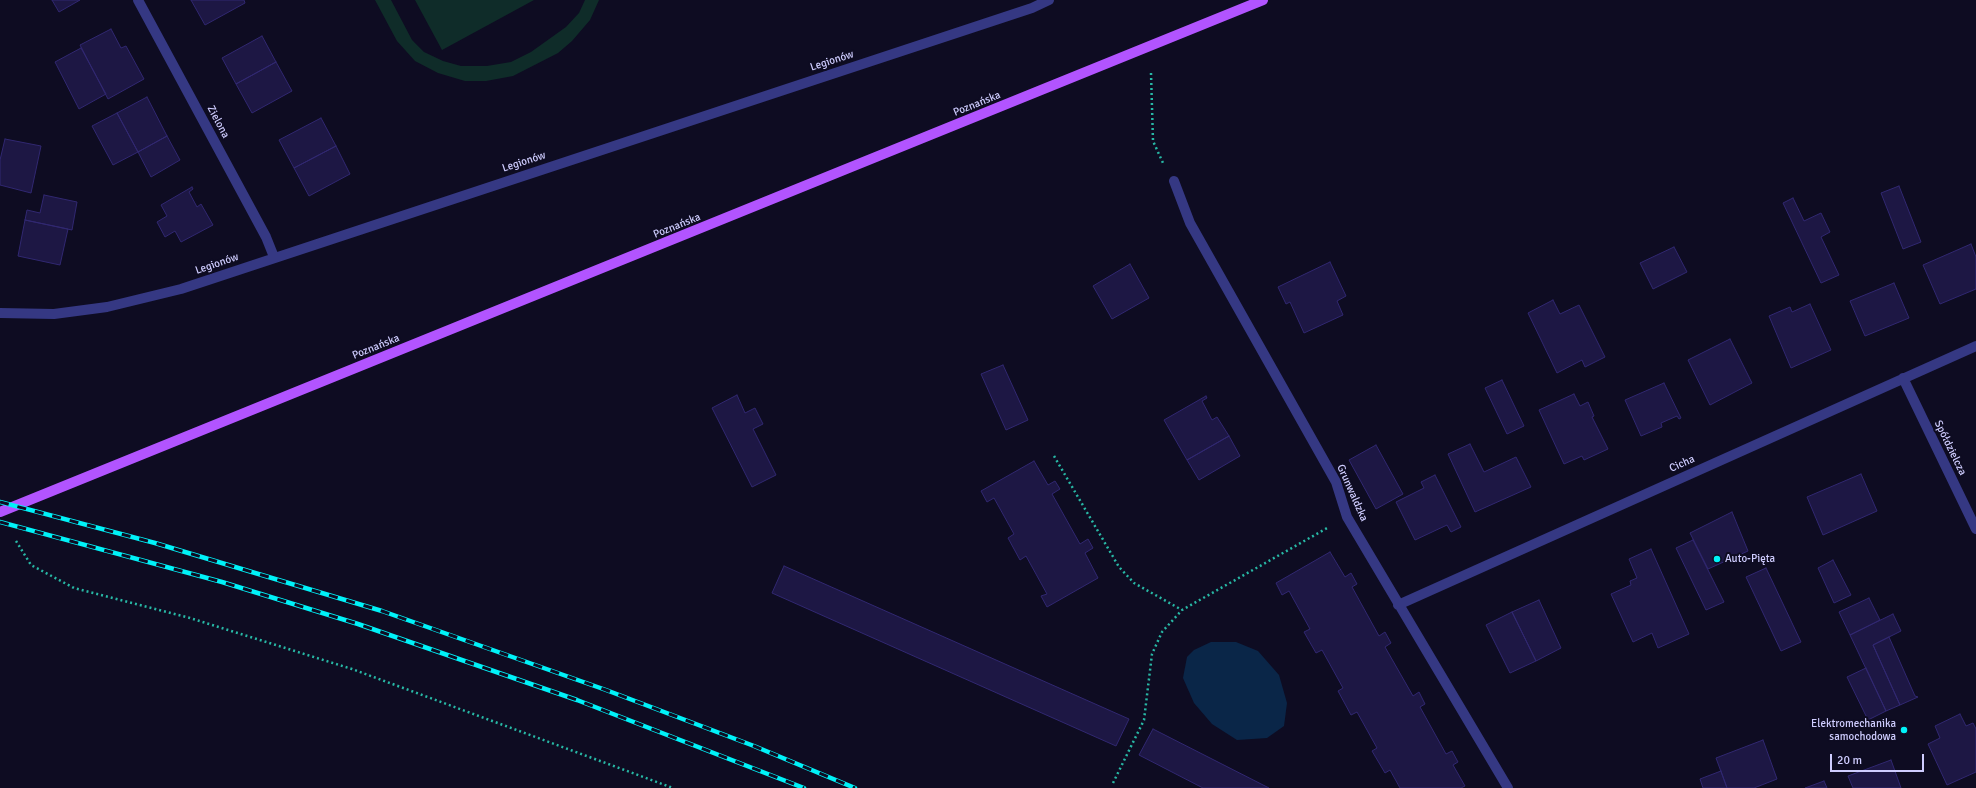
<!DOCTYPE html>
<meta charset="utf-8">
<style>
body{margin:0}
#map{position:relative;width:1976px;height:788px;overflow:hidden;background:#0e0c22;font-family:Signika,sans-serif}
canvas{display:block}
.scale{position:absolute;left:1830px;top:754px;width:94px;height:18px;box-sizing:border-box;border:2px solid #cfcdff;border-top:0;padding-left:5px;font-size:12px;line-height:14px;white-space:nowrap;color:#cfcdff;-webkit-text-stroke:3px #0e0c22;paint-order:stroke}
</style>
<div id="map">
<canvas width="1976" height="788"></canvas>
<div class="scale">20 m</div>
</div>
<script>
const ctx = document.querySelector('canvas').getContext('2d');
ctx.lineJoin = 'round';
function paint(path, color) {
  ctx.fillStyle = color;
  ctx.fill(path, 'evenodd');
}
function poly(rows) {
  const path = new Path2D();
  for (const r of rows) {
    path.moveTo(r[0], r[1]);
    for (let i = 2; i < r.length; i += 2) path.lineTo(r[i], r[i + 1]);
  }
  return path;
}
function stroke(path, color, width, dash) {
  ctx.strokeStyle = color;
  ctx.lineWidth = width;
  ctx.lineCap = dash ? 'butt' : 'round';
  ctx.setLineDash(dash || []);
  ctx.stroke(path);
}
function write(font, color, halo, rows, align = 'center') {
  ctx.font = font + ' Signika,sans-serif';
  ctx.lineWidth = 4;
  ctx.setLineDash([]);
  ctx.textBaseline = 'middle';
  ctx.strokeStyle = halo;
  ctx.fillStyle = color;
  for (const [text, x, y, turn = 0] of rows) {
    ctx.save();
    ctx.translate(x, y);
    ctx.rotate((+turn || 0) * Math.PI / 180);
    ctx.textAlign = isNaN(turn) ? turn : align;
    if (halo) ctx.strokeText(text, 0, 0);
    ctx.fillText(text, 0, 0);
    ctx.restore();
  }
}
const green = poly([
 [375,0,391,0,412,40,424,52,443,61,461,66,487,66,511,62,531,52,566,27,579,13,585,0,599,0,590,20,572,41,558,53,513,76,486,81,465,81,438,73,415,61,397,41],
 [415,0,534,0,442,50]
]);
const water = poly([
 [1211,642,1236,642,1258,651,1279,675,1287,703,1284,726,1267,738,1237,740,1212,724,1194,703,1183,678,1187,657,1194,650]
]);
const building = poly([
 [52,0,80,0,59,12,52,0],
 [191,0,244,0,245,3,205,25,191,0],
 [111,29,121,48,126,46,144,79,108,99,80,45,111,29],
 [262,36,276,62,236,84,222,58,262,36],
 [81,48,106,94,79,109,55,62,81,48],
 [276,62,292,91,252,113,236,84,276,62],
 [147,97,167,136,138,152,117,113,147,97],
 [117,113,138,152,113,165,92,126,117,113],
 [321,118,336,146,294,168,279,140,321,118],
 [167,136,180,160,151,177,138,152,167,136],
 [5,139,41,146,31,193,0,185,0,160,5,139],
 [336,146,350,174,309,196,294,168,336,146],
 [1899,186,1921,242,1903,249,1881,193,1899,186],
 [192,187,193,189,189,192,197,207,201,204,213,225,181,242,175,231,165,237,157,222,167,216,161,205,192,187],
 [44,195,77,202,72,230,25,220,27,210,40,213,44,195],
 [1793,198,1804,221,1821,213,1830,232,1821,237,1839,275,1821,283,1783,203,1793,198],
 [25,220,68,229,60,265,18,256,25,220],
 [1971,244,1976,257,1976,289,1940,304,1923,265,1971,244],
 [1674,247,1687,272,1653,289,1640,263,1674,247],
 [1330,262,1346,296,1337,301,1343,315,1304,333,1290,302,1286,304,1278,287,1330,262],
 [1130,264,1149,298,1112,319,1093,286,1130,264],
 [1894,283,1909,318,1865,336,1850,301,1894,283],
 [1553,300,1560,314,1579,305,1605,357,1585,367,1582,360,1557,373,1528,313,1553,300],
 [1810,304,1831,350,1791,368,1769,316,1790,307,1792,312,1810,304],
 [1730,339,1752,383,1710,405,1688,360,1730,339],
 [1003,365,1028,420,1006,430,981,374,1003,365],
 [1502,380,1524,426,1507,434,1485,388,1502,380],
 [1664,383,1681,418,1679,419,1677,416,1661,423,1662,427,1641,436,1625,400,1664,383],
 [1574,394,1580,406,1588,402,1594,416,1592,417,1608,449,1584,460,1582,456,1564,464,1539,410,1574,394],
 [737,395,745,413,755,408,763,424,753,429,776,475,752,487,712,408,737,395],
 [1206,396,1207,398,1202,401,1212,420,1217,417,1229,436,1187,460,1164,420,1206,396],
 [1229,436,1240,456,1199,480,1187,460,1229,436],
 [1470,444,1484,472,1516,457,1531,487,1475,512,1448,454,1470,444],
 [1376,445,1403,494,1376,509,1349,460,1376,445],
 [1034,461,1048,485,1055,481,1060,489,1052,494,1080,544,1088,539,1093,548,1085,553,1098,578,1047,607,1041,596,1047,594,1026,556,1020,560,1008,538,1014,534,994,498,987,502,981,491,1034,461],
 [1861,474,1877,511,1823,535,1807,497,1861,474],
 [1435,475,1461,527,1451,532,1447,525,1415,540,1396,502,1424,488,1421,482,1435,475],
 [1732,512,1748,551,1708,569,1690,533,1732,512],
 [1693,540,1724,602,1706,610,1676,548,1693,540],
 [1651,549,1689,634,1658,648,1652,633,1633,642,1611,594,1631,585,1630,581,1637,578,1629,559,1651,549],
 [1330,552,1345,577,1351,573,1357,584,1352,587,1379,636,1385,632,1391,643,1385,647,1413,696,1419,692,1425,704,1420,707,1446,754,1452,751,1458,762,1453,765,1465,786,1461,788,1400,788,1390,770,1385,773,1372,751,1377,748,1357,712,1351,715,1338,691,1343,688,1322,650,1316,653,1304,632,1310,629,1289,591,1282,595,1276,583,1330,552],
 [1833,560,1851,595,1834,603,1818,568,1833,560],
 [784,566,1129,719,1116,746,772,593,784,566],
 [1766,568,1801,642,1781,651,1746,577,1766,568],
 [1869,598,1880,620,1850,635,1839,612,1869,598],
 [1539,600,1561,648,1536,661,1512,612,1539,600],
 [1512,612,1536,661,1510,673,1486,625,1512,612],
 [1893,614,1901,631,1873,645,1900,705,1886,711,1850,635,1893,614],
 [1889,637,1915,696,1918,697,1900,705,1873,645,1889,637],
 [1866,668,1886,711,1868,720,1847,677,1866,668],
 [1960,714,1966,726,1973,723,1976,729,1976,772,1947,785,1928,744,1940,738,1935,726,1960,714],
 [1153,729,1269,788,1203,788,1139,755,1153,729],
 [1763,740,1777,779,1754,788,1727,788,1716,758,1763,740],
 [1891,760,1901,788,1853,788,1848,776,1891,760],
 [1721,771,1727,788,1703,788,1700,779,1721,771],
 [1824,781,1827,788,1805,788,1824,781]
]);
const path = poly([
 [1151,73,1153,141,1163,163],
 [1054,456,1119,567,1134,583,1182,610],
 [16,541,31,565,74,588,190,618,352,669,673,788],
 [1113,783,1144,720,1152,654,1162,632,1182,610,1329,527]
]);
const minor = poly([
 [138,0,266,237,274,257],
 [1174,181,1190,223,1336,482,1347,517,1508,788],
 [0,313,54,314,107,307,181,289,1032,8,1049,0],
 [1903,378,1976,529],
 [1398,605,1976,346]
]);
const primary = poly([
 [0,512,1263,0]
]);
const rail = poly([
 [0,502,155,543,382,611,606,690,754,746,855,788],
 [0,522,222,582,358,624,577,700,804,788]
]);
const markers = [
 [1717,559,4,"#00f2f8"],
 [1904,730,4,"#00f2f8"]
];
const streetNames = [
 ["Legionów",832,61,-18],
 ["Poznańska",977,104,-22],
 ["Zielona",218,122,62],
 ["Legionów",524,162,-18],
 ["Poznańska",677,226,-22],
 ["Legionów",217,264,-19],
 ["Poznańska",376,347,-22],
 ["Spółdzielcza",1950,448,64],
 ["Cicha",1682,464,-24],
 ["Grunwaldzka",1352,493,66]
];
const poiNames = [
 ["Auto-Pięta",1725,559],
 ["Elektromechanika",1896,724,"right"],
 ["samochodowa",1896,737,"right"]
];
paint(green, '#0f2c29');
paint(water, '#0a2648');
paint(building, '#1d1744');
stroke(building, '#312871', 1);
stroke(path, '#28b8a5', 2.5, [2, 3]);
stroke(minor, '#353883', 10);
stroke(primary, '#b254ff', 10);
stroke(rail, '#00f2f8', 4.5);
stroke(rail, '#0e0c22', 3, [9]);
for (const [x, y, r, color] of markers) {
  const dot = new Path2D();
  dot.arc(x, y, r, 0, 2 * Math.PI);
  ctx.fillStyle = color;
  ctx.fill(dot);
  stroke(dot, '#0e0c22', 1.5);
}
write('11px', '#cfcdff', '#0e0c22', streetNames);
write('11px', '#cfcdff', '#0e0c22', poiNames, 'left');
</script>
